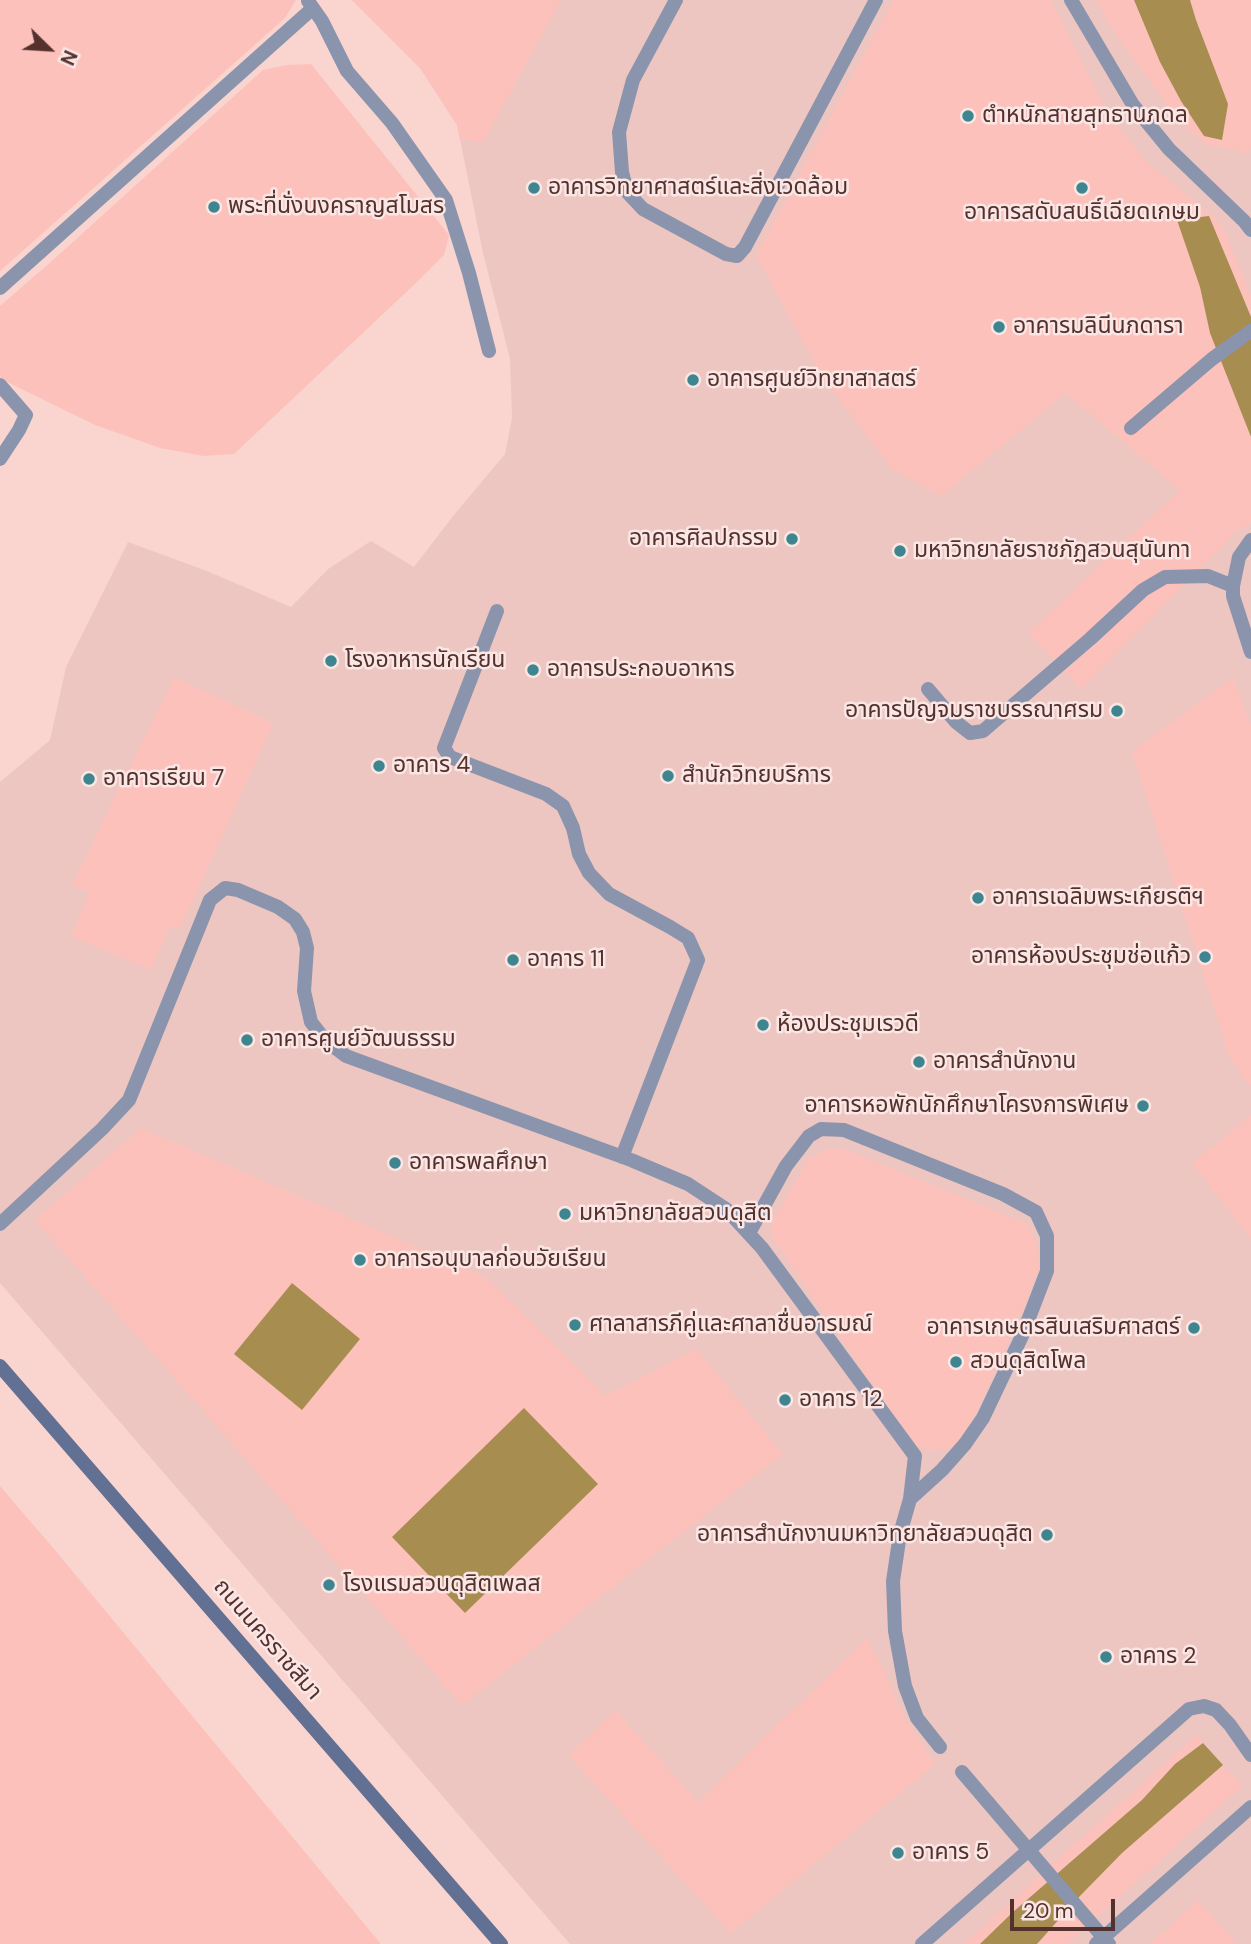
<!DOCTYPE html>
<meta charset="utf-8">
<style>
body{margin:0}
#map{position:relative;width:1251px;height:1944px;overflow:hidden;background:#fad5d0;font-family:"DM Sans",sans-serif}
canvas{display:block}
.north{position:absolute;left:14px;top:14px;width:70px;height:70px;-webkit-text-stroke:5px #fae7e5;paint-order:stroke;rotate:114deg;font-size:19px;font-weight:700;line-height:28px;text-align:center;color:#54312d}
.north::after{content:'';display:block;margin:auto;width:24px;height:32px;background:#54312d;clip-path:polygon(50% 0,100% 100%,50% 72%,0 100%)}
.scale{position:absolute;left:1010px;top:1899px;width:105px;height:32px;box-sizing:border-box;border:4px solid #54312d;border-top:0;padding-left:9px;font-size:21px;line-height:24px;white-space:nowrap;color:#54312d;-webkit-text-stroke:5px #fae7e5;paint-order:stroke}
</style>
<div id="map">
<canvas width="1251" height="1944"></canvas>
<div class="north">N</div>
<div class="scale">20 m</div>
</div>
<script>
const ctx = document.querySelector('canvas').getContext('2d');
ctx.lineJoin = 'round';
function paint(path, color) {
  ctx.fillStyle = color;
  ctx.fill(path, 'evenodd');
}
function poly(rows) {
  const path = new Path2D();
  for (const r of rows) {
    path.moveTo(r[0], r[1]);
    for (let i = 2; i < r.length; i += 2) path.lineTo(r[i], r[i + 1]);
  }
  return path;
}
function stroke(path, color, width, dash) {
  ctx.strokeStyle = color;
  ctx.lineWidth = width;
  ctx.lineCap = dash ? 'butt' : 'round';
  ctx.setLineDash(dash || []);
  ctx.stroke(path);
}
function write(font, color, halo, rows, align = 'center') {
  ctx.font = font + ' "DM Sans","Noto Sans Thai",sans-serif';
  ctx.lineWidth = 5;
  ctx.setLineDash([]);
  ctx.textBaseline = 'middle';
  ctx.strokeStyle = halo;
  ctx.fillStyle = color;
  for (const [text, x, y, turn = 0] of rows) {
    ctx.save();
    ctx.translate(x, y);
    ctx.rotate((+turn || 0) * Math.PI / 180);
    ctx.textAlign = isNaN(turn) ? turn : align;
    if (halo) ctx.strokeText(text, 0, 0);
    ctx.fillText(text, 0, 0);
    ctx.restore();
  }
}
const built = poly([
 [352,0,1251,0,1251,1944,570,1944,0,1283,0,782,50,740,66,667,128,542,207,571,291,607,328,569,371,541,414,567,453,516,505,454,512,418,510,359,483,253,457,125,420,68]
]);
const green = poly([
 [0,0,296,0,285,18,0,271],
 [352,0,561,0,483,142,460,139,457,125,420,68],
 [893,0,1051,0,1108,115,1148,163,1221,223,1251,296,1251,523,1237,531,1081,689,1029,633,1180,490,1066,393,941,496,892,469,822,376,756,256],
 [1096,0,1251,0,1251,150,1247,153,1206,144,1179,121,1112,29],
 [311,64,449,235,444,255,416,283,234,454,204,456,160,448,95,425,3,380,0,376,0,306,53,260,263,70,287,65],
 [174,677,273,723,180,929,170,926,151,970,71,936,89,893,72,885],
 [1233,678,1251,726,1251,1086,1230,1059,1132,751],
 [1251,1115,1251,1239,1192,1163],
 [141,1128,484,1276,605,1396,696,1349,783,1454,462,1705,35,1220],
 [831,1148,847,1150,1028,1224,1038,1250,1039,1267,1026,1302,973,1419,954,1447,930,1451,916,1445,889,1408,772,1237,771,1223,809,1158],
 [0,1486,60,1556,381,1944,0,1944],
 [866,1639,884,1670,899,1709,935,1764,731,1933,568,1755,616,1711,698,1802],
 [1196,1735,1242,1786,1067,1944,964,1944],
 [1198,1900,1237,1944,1150,1944]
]);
const water = poly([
 [1134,0,1190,0,1196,20,1228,104,1222,140,1204,136,1181,101,1160,62],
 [1209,216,1251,317,1251,437,1210,333,1200,287,1177,220],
 [292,1283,360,1339,302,1410,234,1354],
 [524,1408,598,1484,465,1613,392,1537],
 [1203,1743,1223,1765,1122,1853,1079,1897,1037,1944,980,1944,1013,1912,1142,1800,1175,1764]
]);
const lane = poly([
 [676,0,633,80,619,132,622,172,627,192,643,209,726,254,737,256,745,247,876,0],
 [1071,0,1133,105,1169,149,1244,221,1251,230],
 [308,1,322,21,347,71,392,123,446,200,469,273,489,351],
 [0,288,313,8],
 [0,385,26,415,19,430,0,459],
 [1131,428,1212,359,1251,331],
 [1251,540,1239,557,1233,586,1233,596,1251,652],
 [497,611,444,748,450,757,546,794,563,806,573,828,579,854,589,873,609,894,670,927,688,938,698,960,622,1157],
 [928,689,956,722,970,733,983,731,1090,639,1143,590,1165,577,1208,576,1233,586],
 [0,1224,102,1129,129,1100,210,900,225,888,238,890,278,907,295,919,303,932,307,948,304,991,311,1022,325,1040,346,1056,631,1160,688,1184,726,1209,762,1248,915,1456,910,1499,900,1534,893,1581,895,1631,905,1686,917,1718,940,1747],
 [749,1233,786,1166,809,1136,821,1129,844,1130,1003,1194,1036,1212,1047,1236,1047,1271,1022,1336,983,1418,965,1444,942,1470,910,1499],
 [962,1772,1109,1944],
 [922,1944,1189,1709,1204,1706,1216,1710,1230,1725,1251,1755],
 [1096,1944,1251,1807]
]);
const secondary = poly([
 [0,1366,501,1944]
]);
const markers = [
 [968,116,7,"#3e858f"],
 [534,188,7,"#3e858f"],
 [1082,188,7,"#3e858f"],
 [214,207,7,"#3e858f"],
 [999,327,7,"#3e858f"],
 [693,380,7,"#3e858f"],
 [792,539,7,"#3e858f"],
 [900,551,7,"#3e858f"],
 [331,661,7,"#3e858f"],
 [533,670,7,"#3e858f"],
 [1117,711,7,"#3e858f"],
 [379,766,7,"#3e858f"],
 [668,776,7,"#3e858f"],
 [89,779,7,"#3e858f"],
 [978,898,7,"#3e858f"],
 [1205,957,7,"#3e858f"],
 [513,960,7,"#3e858f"],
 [763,1025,7,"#3e858f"],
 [247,1040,7,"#3e858f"],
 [919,1062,7,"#3e858f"],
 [1143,1106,7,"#3e858f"],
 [395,1163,7,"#3e858f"],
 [565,1214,7,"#3e858f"],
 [360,1260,7,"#3e858f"],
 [575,1325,7,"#3e858f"],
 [1194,1328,7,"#3e858f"],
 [956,1362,7,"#3e858f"],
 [785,1400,7,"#3e858f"],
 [1047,1535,7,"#3e858f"],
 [329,1585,7,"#3e858f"],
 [1106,1657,7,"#3e858f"],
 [898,1853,7,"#3e858f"]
];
const poiNames = [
 ["ตำหนักสายสุทธานภดล",982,116],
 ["อาคารวิทยาศาสตร์และสิ่งเวดล้อม",548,188],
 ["พระที่นั่งนงคราญสโมสร",228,207],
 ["อาคารสดับสนธิ์เฉียดเกษม",1082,213,"center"],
 ["อาคารมลินีนภดารา",1013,327],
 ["อาคารศูนย์วิทยาสาสตร์",707,380],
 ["อาคารศิลปกรรม",778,539,"right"],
 ["มหาวิทยาลัยราชภัฏสวนสุนันทา",914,551],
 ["โรงอาหารนักเรียน",345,661],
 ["อาคารประกอบอาหาร",547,670],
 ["อาคารปัญจมราชบรรณาศรม",1103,711,"right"],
 ["อาคาร 4",393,766],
 ["สำนักวิทยบริการ",682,776],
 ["อาคารเรียน 7",103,779],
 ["อาคารเฉลิมพระเกียรติฯ",992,898],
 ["อาคารห้องประชุมช่อแก้ว",1191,957,"right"],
 ["อาคาร 11",527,960],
 ["ห้องประชุมเรวดี",777,1025],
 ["อาคารศูนย์วัฒนธรรม",261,1040],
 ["อาคารสำนักงาน",933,1062],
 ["อาคารหอพักนักศึกษาโครงการพิเศษ",1129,1106,"right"],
 ["อาคารพลศึกษา",409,1163],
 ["มหาวิทยาลัยสวนดุสิต",579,1214],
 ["อาคารอนุบาลก่อนวัยเรียน",374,1260],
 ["ศาลาสารภีคู่และศาลาชื่นอารมณ์",589,1325],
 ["อาคารเกษตรสินเสริมศาสตร์",1180,1328,"right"],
 ["สวนดุสิตโพล",970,1362],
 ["อาคาร 12",799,1400],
 ["อาคารสำนักงานมหาวิทยาลัยสวนดุสิต",1033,1535,"right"],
 ["โรงแรมสวนดุสิตเพลส",343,1585],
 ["อาคาร 2",1120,1657],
 ["อาคาร 5",912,1853]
];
const streetNames = [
 ["ถนนนครราชสีมา",267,1640,49]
];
paint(built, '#eec6c1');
paint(green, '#fcc1ba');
paint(water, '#a78d50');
stroke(lane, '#8a94ad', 14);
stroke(secondary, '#617093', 14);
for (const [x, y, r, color] of markers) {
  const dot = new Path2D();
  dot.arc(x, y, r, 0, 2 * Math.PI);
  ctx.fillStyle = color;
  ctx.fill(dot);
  stroke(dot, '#fae7e5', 2.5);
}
write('23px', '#54312d', '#fae7e5', poiNames, 'left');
write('23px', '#54312d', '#fae7e5', streetNames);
</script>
